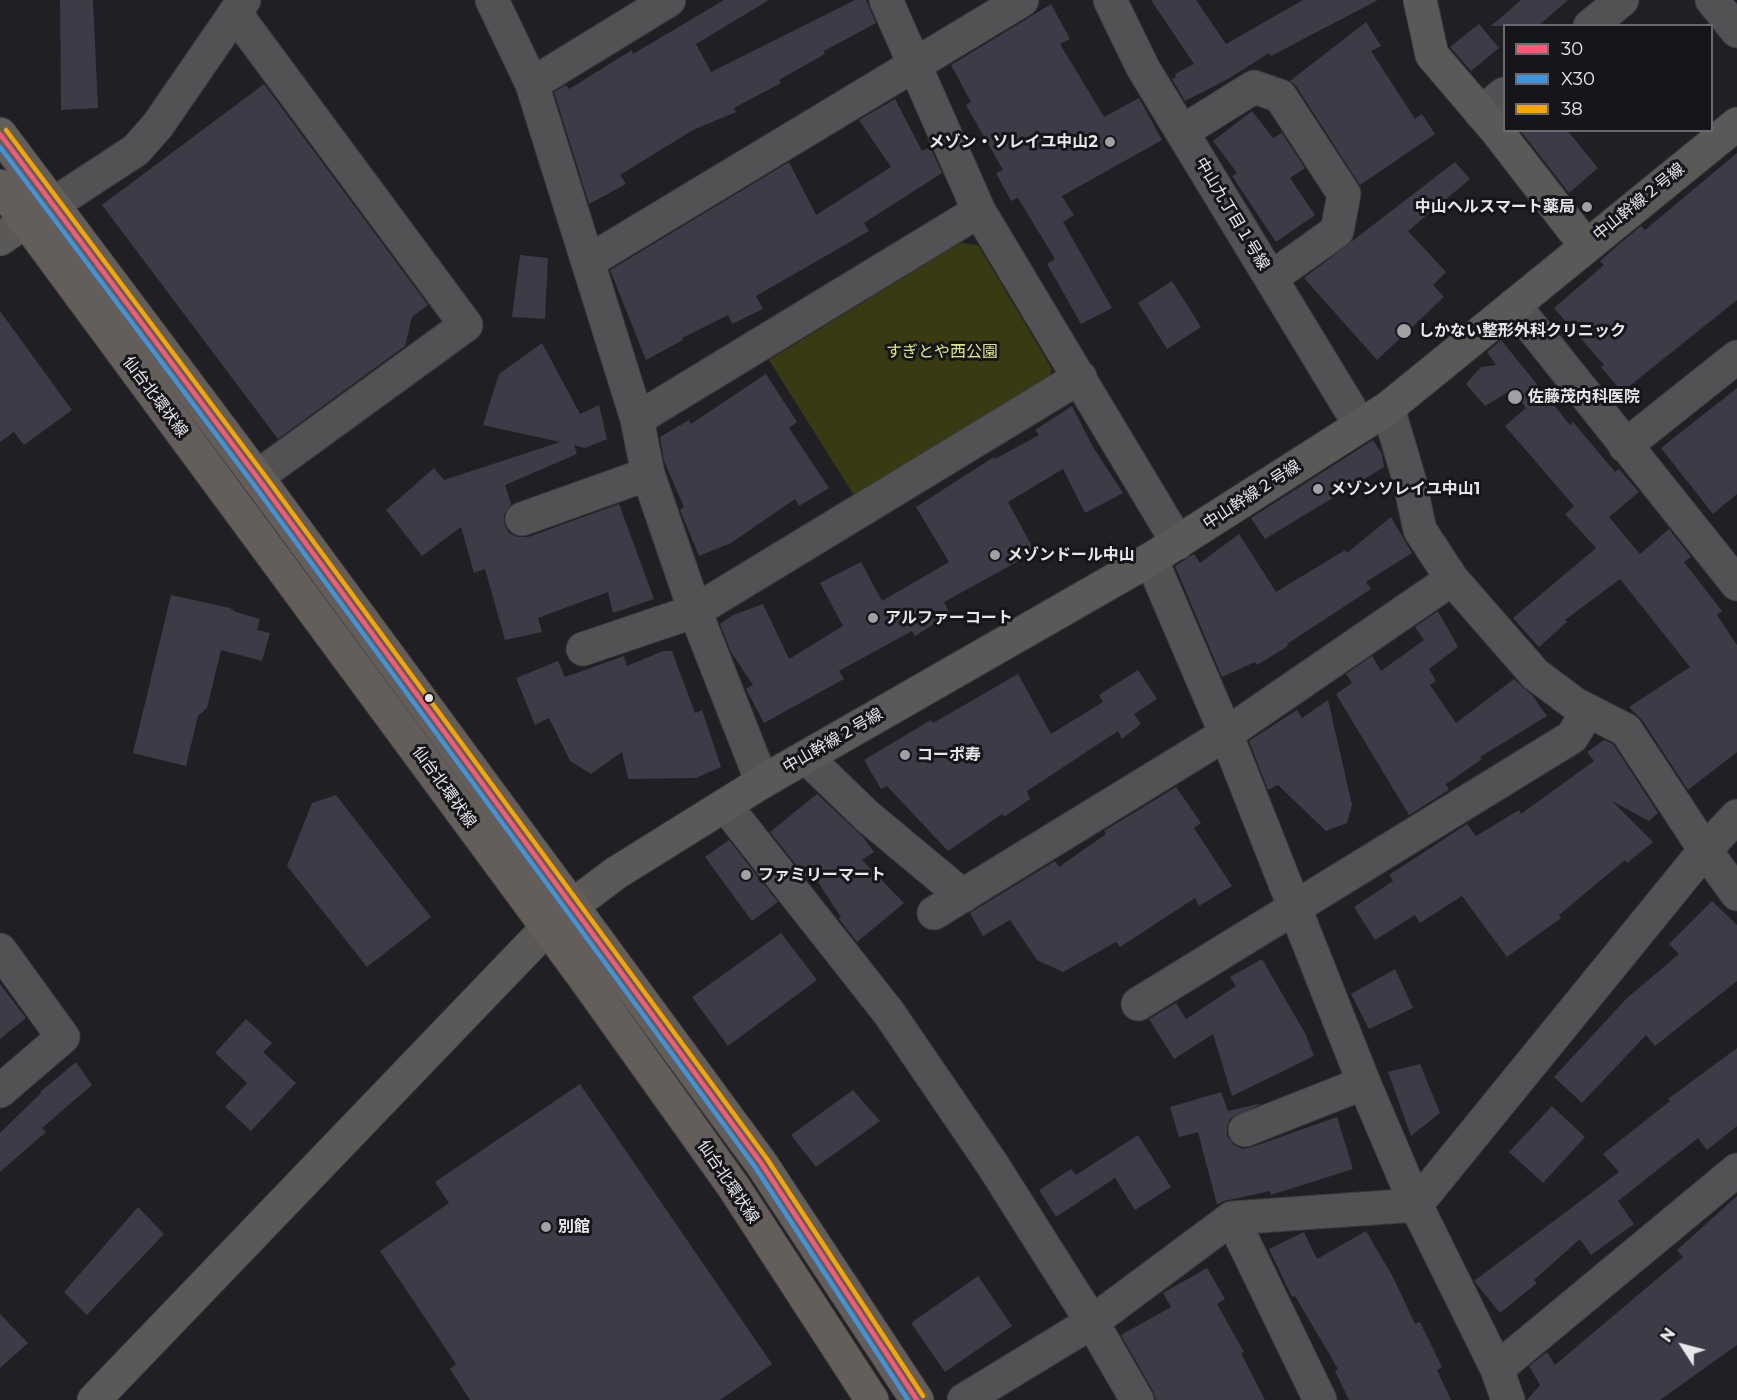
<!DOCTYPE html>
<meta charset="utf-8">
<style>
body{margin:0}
#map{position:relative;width:1737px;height:1400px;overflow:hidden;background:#201f23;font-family:Montserrat,sans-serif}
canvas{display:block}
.legend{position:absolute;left:1503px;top:24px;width:210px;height:108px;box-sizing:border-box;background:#16151a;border:2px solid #6a696e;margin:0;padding:8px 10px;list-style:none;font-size:18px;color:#e7e7eb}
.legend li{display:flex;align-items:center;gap:12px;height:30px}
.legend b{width:30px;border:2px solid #6a696e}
.north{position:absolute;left:1653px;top:1316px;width:60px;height:60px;-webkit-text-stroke:4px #16151a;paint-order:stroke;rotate:306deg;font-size:16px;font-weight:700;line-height:24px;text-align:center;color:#e7e7eb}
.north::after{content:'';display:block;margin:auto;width:21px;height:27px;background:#e7e7eb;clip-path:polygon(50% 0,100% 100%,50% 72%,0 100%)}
</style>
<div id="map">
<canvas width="1737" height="1400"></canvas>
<ul class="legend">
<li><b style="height:8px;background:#f75a77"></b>30</li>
<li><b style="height:8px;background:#4094de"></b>X30</li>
<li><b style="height:8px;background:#f7a600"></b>38</li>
</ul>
<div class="north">N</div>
</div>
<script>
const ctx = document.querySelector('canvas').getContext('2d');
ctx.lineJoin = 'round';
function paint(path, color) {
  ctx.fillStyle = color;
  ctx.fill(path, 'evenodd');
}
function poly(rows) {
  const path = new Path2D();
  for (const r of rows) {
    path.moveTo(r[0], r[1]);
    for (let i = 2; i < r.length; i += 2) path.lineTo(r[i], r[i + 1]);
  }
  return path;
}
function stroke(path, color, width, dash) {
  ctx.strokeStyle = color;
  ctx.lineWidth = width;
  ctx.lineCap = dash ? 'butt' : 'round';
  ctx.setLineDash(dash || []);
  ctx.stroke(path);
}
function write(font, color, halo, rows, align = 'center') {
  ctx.font = font + ' Montserrat,"Noto Sans JP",sans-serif';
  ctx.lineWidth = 6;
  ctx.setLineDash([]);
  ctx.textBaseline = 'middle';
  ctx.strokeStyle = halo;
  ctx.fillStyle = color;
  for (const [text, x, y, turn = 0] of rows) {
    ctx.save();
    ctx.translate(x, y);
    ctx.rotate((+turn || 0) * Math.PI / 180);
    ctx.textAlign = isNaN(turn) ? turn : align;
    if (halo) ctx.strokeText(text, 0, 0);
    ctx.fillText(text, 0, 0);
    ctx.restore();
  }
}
const green = poly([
 [960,243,978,245,1052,369,1044,390,855,497,769,360]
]);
const building = poly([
 [60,0,93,0,98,108,61,110],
 [724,0,769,0,696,44,711,72,855,0,866,0,876,23,824,51,825,54,779,80,781,83,734,108,736,112,693,130,620,175,626,184,589,204,554,92,566,85,569,89,632,50,633,54],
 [1151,0,1196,0,1226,44,1303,0,1378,0,1271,56,1269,53,1228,79,1185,101,1172,79,1176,77,1175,74,1194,64],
 [1521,0,1568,0,1538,26,1491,26],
 [1051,4,1070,39,1060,44,1104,117,1139,98,1162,140,1062,196,1074,215,1063,222,1112,308,1081,324,1047,264,1055,259,1018,198,1011,201,996,173,1003,170,966,105,971,102,951,65],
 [1366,22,1381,46,1371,51,1415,119,1422,114,1435,134,1360,185,1296,86,1290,81],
 [1479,24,1499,48,1471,71,1450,47],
 [264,84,428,305,412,317,405,346,278,439,102,205],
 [895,99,922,151,930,147,942,173,864,223,869,231,756,296,763,309,732,324,728,315,682,338,683,340,646,360,610,270,789,162,816,215,891,167,859,120],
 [1252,111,1273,138,1282,133,1305,168,1290,178,1315,215,1276,242,1232,176,1237,173,1213,141],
 [1520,130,1567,130,1598,168,1569,193],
 [1737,153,1737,300,1622,392,1601,367,1604,365,1554,308,1604,265,1600,261,1618,245,1641,226,1645,230],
 [1455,162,1470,179,1408,231,1446,272,1433,285,1444,297,1377,360,1304,278],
 [520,255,548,258,545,319,512,317],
 [1172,281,1201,327,1167,349,1138,303],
 [0,311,72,410,24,445,14,432,0,442],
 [1501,340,1570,425,1573,422,1615,472,1619,469,1639,492,1609,517,1640,554,1669,529,1691,557,1684,562,1722,611,1717,615,1737,645,1737,752,1688,790,1642,720,1629,707,1690,667,1620,579,1565,620,1567,622,1539,647,1513,618,1596,548,1565,514,1574,506,1505,426,1526,408,1513,389,1485,406,1466,384,1481,367,1496,365,1487,352],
 [542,343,580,414,599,405,607,439,585,448,574,445,577,454,505,485,511,504,504,515,505,526,509,533,518,537,528,537,619,504,654,599,613,613,608,592,538,618,542,632,505,640,485,569,474,573,461,527,422,556,386,510,434,468,444,480,560,442,483,425,499,374],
 [766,374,797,422,789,428,829,488,799,506,795,499,731,543,699,556,680,510,684,507,664,461,660,437,689,420,691,424],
 [1737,388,1737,494,1713,514,1661,448],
 [1072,406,1093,447,1123,493,1085,513,1063,469,1008,502,1035,552,944,602,950,614,915,636,912,631,839,671,844,679,764,723,746,689,753,685,731,652,720,624,733,615,763,604,789,659,843,626,820,583,861,562,882,601,949,562,916,507,994,457,995,459,1039,435,1035,430],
 [1373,440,1382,454,1384,467,1265,539,1251,518],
 [1391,517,1412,553,1366,582,1371,589,1287,644,1288,646,1257,665,1255,662,1222,677,1175,566,1194,554,1200,563,1239,534,1276,592,1345,550,1347,553],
 [171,595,230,608,236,612,260,619,257,630,270,633,262,661,221,650,207,708,198,716,186,766,133,753],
 [1438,611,1458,647,1429,669,1436,681,1430,685,1456,723,1514,679,1532,695,1547,716,1480,757,1482,759,1446,784,1449,790,1409,815,1336,694,1352,683,1346,674,1372,656,1381,671,1424,640,1415,627],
 [663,651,672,651,695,713,702,710,721,767,696,778,628,779,622,752,591,774,570,761,549,718,535,725,516,678,558,661,565,677,624,656,627,666],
 [1138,670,1157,699,1134,714,1141,724,1122,739,1118,731,1027,791,1030,799,1004,817,1002,814,948,851,887,786,881,789,864,760,931,720,933,723,1018,674,1051,734,1103,702,1099,695],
 [1328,700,1352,805,1347,823,1326,831,1278,785,1268,790,1249,741,1297,710,1302,718],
 [1604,740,1613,744,1658,813,1649,821,1612,801,1653,842,1627,863,1625,860,1559,915,1561,918,1507,957,1462,896,1420,923,1415,915,1375,940,1354,907,1393,881,1389,875,1467,824,1476,836,1519,810,1521,814,1594,761,1587,752],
 [1176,787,1201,823,1194,828,1232,886,1199,906,1195,898,1120,947,1116,942,1063,972,1037,960,1010,920,983,936,970,913,1055,861,1059,867,1106,834,1104,831],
 [817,794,863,837,874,852,862,860,904,903,857,942,839,919,841,917,814,876,808,880,770,832],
 [336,795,431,917,367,967,287,866,312,803],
 [729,840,778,902,752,921,705,857],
 [1712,901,1737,925,1737,981,1655,1046,1646,1035,1582,1103,1554,1077,1627,998,1679,954,1669,944],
 [781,933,817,980,728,1046,692,997],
 [1262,959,1306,1035,1314,1056,1232,1096,1213,1034,1174,1059,1149,1019,1176,1003,1186,1019,1236,986,1230,977],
 [1395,969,1413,1008,1369,1029,1351,994],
 [0,984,26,1018,0,1039],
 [246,1019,272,1043,263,1052,296,1083,251,1131,225,1107,247,1083,215,1053],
 [1737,1048,1737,1126,1707,1150,1698,1138,1618,1201,1634,1224,1591,1255,1580,1239,1534,1280,1537,1283,1500,1313,1474,1281,1619,1172,1603,1154,1670,1101,1668,1099],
 [76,1062,92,1085,42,1128,46,1132,0,1172,0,1133,41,1093,40,1092],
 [1420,1064,1440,1113,1411,1136,1388,1072],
 [580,1084,772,1364,720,1400,470,1400,450,1369,456,1364,380,1251,449,1203,435,1182],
 [853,1090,880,1121,816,1167,791,1135],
 [1221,1092,1228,1111,1263,1103,1230,1119,1227,1127,1227,1136,1234,1145,1243,1149,1252,1147,1337,1117,1353,1169,1271,1195,1270,1191,1224,1201,1217,1205,1198,1132,1179,1137,1170,1107],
 [1552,1106,1585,1137,1543,1183,1509,1152],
 [1138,1135,1171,1187,1135,1210,1115,1178,1056,1217,1039,1190,1071,1169,1076,1175],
 [1737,1196,1737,1345,1660,1400,1527,1400,1540,1385,1529,1366,1547,1352,1555,1365,1683,1257,1677,1250],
 [138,1207,164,1234,87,1315,64,1292],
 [1366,1231,1393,1277,1415,1324,1420,1322,1442,1367,1437,1370,1451,1400,1349,1400,1335,1371,1338,1369,1295,1296,1292,1297,1269,1249,1304,1232,1317,1259],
 [1207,1268,1225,1299,1217,1304,1244,1352,1241,1353,1265,1400,1156,1400,1153,1391,1121,1335,1171,1307,1163,1293],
 [978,1276,1012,1326,945,1372,911,1323],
 [0,1314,28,1343,0,1368]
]);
const street = poly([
 [492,0,532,84,637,419,648,474,695,611,762,782],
 [886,0,979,211,1178,543],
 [1110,0,1143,68,1360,425],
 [1712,0,1737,31],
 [235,13,466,325,257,477],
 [1590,26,1622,0],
 [532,84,669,0],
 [1481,113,1504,94],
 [1182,132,1254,87,1280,96,1344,194,1337,231,1271,278],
 [29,220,136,150,158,125,244,0],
 [589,261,1022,0],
 [1514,305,1737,584],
 [1388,408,1409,479,1420,530,1452,579,1535,674,1575,704,1626,730,1705,850,1737,894],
 [637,419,979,211],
 [1625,446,1737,357],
 [522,519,648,474],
 [1151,559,1226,734,1364,1083,1416,1205,1497,1369,1508,1400],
 [583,649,695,611,1080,377],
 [806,757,867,816,963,896],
 [725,805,889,1013,992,1164,1092,1322,1137,1400],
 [934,913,1226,734,1452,579],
 [0,950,63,1037,0,1091],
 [1138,1004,1572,737,1588,711],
 [1245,1130,1364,1083],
 [1232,1218,1320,1400],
 [1497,1369,1737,1170],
 [964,1400,1092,1322,1232,1218,1416,1205,1705,850,1737,816]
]);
const secondary = poly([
 [1420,0,1432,55,1496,130,1586,246],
 [0,239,26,221],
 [94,1400,547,928,572,906,616,873,762,782,1151,559,1388,408,1737,124]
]);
const primary = poly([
 [0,134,257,477,761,1163,917,1400],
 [0,186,583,976,733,1186,872,1400]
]);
const bus1 = poly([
 [0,134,257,477,761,1163,917,1400]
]);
const bus2 = poly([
 [0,147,251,481,755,1167,908,1400]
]);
const bus3 = poly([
 [6,130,263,473,767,1159,923,1396]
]);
const markers = [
 [1110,142,6,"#a1a1a5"],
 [1587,207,6,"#a1a1a5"],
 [1404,331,8,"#a1a1a5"],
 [1515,397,8,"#a1a1a5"],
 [1318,489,6,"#a1a1a5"],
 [995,555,6,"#a1a1a5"],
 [873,618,6,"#a1a1a5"],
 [429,698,5,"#e7e7eb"],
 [905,755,6,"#a1a1a5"],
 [746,875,6,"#a1a1a5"],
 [546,1227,6,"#a1a1a5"]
];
const poiNames = [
 ["メゾン・ソレイユ中山2",1098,142,"right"],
 ["中山ヘルスマート薬局",1575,207,"right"],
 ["しかない整形外科クリニック",1418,331],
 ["佐藤茂内科医院",1528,397],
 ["メゾンソレイユ中山1",1330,489],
 ["メゾンドール中山",1007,555],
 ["アルファーコート",885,618],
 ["コーポ寿",917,755],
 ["ファミリーマート",758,875],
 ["別館",558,1227]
];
const streetNames = [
 ["中山幹線２号線",1639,202,-39],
 ["中山九丁目１号線",1232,214,59],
 ["仙台北環状線",155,397,53],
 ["中山幹線２号線",1252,495,-33],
 ["中山幹線２号線",833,741,-30],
 ["仙台北環状線",444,787,54],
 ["仙台北環状線",728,1182,56]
];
const parkNames = [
 ["すぎとや西公園",942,352]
];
paint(green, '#383b12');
paint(building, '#3d3b47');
stroke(street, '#3a393c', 35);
stroke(secondary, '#3a393c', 35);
stroke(primary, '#3a393c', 35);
stroke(street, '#525255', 33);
stroke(secondary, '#5b5858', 33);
stroke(primary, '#645e5a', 33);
stroke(bus1, '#f75a77', 4.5);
stroke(bus2, '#4094de', 4.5);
stroke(bus3, '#f7a600', 4.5);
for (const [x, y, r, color] of markers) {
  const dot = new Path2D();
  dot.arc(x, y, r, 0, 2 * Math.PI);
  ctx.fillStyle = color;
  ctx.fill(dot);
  stroke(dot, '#16151a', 2);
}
write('bold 16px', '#e7e7eb', '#16151a', poiNames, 'left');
write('16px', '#e7e7eb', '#16151a', streetNames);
write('16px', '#dde583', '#16151a', parkNames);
</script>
